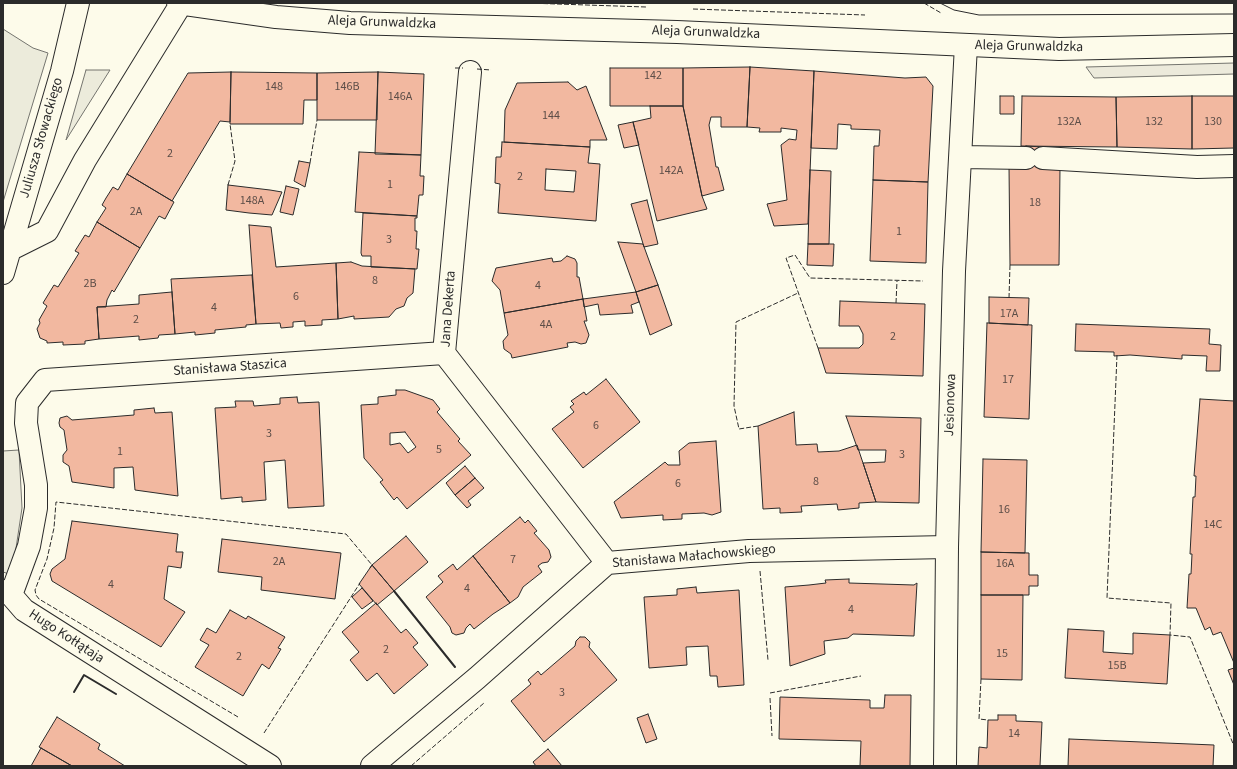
<!DOCTYPE html>
<meta charset="utf-8">
<style>
body{margin:0}
#map{position:relative;width:1237px;height:769px;overflow:hidden;background:#fdfbea;font-family:"Source Sans 3",sans-serif}
canvas{display:block}
.frame{position:absolute;inset:0;border:4px solid #2b2b2b;pointer-events:none}
</style>
<div id="map">
<canvas width="1237" height="769"></canvas>
<div class="frame"></div>
</div>
<script>
const ctx = document.querySelector('canvas').getContext('2d');
ctx.lineJoin = 'round';
function paint(path, color) {
  ctx.fillStyle = color;
  ctx.fill(path, 'evenodd');
}
function poly(rows) {
  const path = new Path2D();
  for (const r of rows) {
    path.moveTo(r[0], r[1]);
    for (let i = 2; i < r.length; i += 2) path.lineTo(r[i], r[i + 1]);
  }
  return path;
}
function stroke(path, color, width, dash) {
  ctx.strokeStyle = color;
  ctx.lineWidth = width;
  ctx.lineCap = dash ? 'butt' : 'round';
  ctx.setLineDash(dash || []);
  ctx.stroke(path);
}
function write(font, color, halo, rows, align = 'center') {
  ctx.font = font + ' "Source Sans 3",sans-serif';
  ctx.lineWidth = 3;
  ctx.setLineDash([]);
  ctx.textBaseline = 'middle';
  ctx.strokeStyle = halo;
  ctx.fillStyle = color;
  for (const [text, x, y, turn = 0] of rows) {
    ctx.save();
    ctx.translate(x, y);
    ctx.rotate((+turn || 0) * Math.PI / 180);
    ctx.textAlign = isNaN(turn) ? turn : align;
    if (halo) ctx.strokeText(text, 0, 0);
    ctx.fillText(text, 0, 0);
    ctx.restore();
  }
}
const green = poly([
 [3,29,33,48,48,53,3,202,3,29],
 [86,70,110,70,66,140,86,70]
]);
const parking = poly([
 [1234,63,1234,74,1094,78,1086,67,1234,63],
 [19,450,22,508,15,555,9,574,3,572,3,451,19,450]
]);
const building = poly([
 [750,67,814,71,808,224,774,226,767,204,787,200,781,145,789,139,796,140,797,130,781,128,781,132,759,132,760,128,747,127,750,67],
 [750,67,747,127,721,127,721,117,711,117,709,125,716,167,718,167,724,190,702,196,683,106,683,68,750,67],
 [610,68,683,68,683,106,610,106,610,68],
 [814,71,905,78,926,77,933,86,928,182,873,180,874,146,879,146,880,130,851,129,851,125,838,124,837,149,811,148,814,71],
 [231,72,317,73,317,100,304,100,303,124,230,124,231,72],
 [231,72,230,122,220,121,172,201,127,174,188,73,231,72],
 [378,72,424,74,421,155,375,154,378,72],
 [378,72,377,120,317,120,317,73,378,72],
 [568,82,577,90,586,86,607,140,590,140,590,147,504,142,505,110,517,83,568,82],
 [1000,96,1014,96,1014,114,1000,114,1000,96],
 [1022,96,1116,97,1117,147,1021,146,1022,96],
 [1192,96,1234,96,1234,148,1192,149,1192,96],
 [1192,96,1192,149,1117,147,1116,97,1192,96],
 [650,106,683,106,702,196,707,209,657,221,633,122,651,118,650,106],
 [633,122,639,145,624,148,618,125,633,122],
 [502,142,590,147,588,163,600,164,596,221,498,213,500,184,495,183,496,157,501,157,502,142],
 [546,169,576,171,574,192,545,190,546,169],
 [1026,146,1043,147,1043,158,1060,167,1059,265,1010,265,1009,166,1025,166,1026,146],
 [359,152,421,155,420,176,424,176,423,195,419,195,417,216,355,212,359,152],
 [299,161,310,163,305,187,294,181,299,161],
 [810,170,831,171,829,244,808,244,810,170],
 [127,174,174,202,165,219,159,216,140,248,97,222,106,208,102,205,106,198,113,187,118,190,127,174],
 [873,180,928,182,926,263,870,261,873,180],
 [228,185,270,190,282,192,272,215,249,213,226,210,228,185],
 [286,186,299,189,293,215,280,212,286,186],
 [647,200,658,244,644,247,631,204,647,200],
 [363,213,417,216,417,218,415,218,415,231,417,231,416,249,419,249,417,269,371,267,371,256,362,256,361,253,363,213],
 [97,222,140,248,114,292,112,290,107,300,106,307,97,307,99,339,85,341,85,344,63,345,63,342,47,343,47,341,40,338,37,329,40,323,39,320,47,306,43,303,54,285,58,287,79,253,75,251,85,235,89,237,97,222],
 [249,225,271,227,276,267,336,263,338,319,322,320,322,325,305,326,305,321,293,322,293,327,292,327,281,328,280,323,256,324,249,225],
 [618,242,643,244,658,285,636,292,618,242],
 [808,244,834,244,833,266,807,265,808,244],
 [567,256,575,259,577,263,577,277,579,277,583,299,504,313,500,290,492,281,496,268,552,258,553,262,561,261,567,256],
 [351,262,362,266,415,269,413,293,407,298,404,306,396,309,389,317,354,319,354,316,338,319,336,263,351,262],
 [252,275,256,324,246,325,246,327,215,330,215,333,195,335,195,332,175,334,171,279,252,275],
 [658,285,672,325,650,335,636,292,658,285],
 [172,292,175,334,159,335,158,338,139,340,139,336,99,339,97,307,139,304,139,295,172,292],
 [636,292,639,302,631,305,633,313,600,315,598,304,584,307,583,299,636,292],
 [989,297,1029,298,1028,325,989,323,989,297],
 [583,299,587,321,584,321,589,335,586,343,581,344,575,342,567,343,568,347,512,358,511,354,504,349,503,341,508,335,504,313,583,299],
 [840,301,925,304,923,376,826,373,818,348,859,348,863,344,863,334,859,326,839,326,840,301],
 [987,323,1032,325,1029,419,984,417,987,323],
 [1076,324,1210,329,1209,344,1221,345,1220,371,1206,371,1207,356,1182,355,1182,359,1130,355,1114,356,1114,352,1075,351,1076,324],
 [606,379,640,422,583,468,552,429,574,412,570,407,574,404,571,401,584,392,586,395,606,379],
 [396,390,405,390,433,400,440,409,437,412,460,439,458,441,471,455,407,509,397,497,394,500,380,482,383,480,364,458,361,405,378,404,378,397,396,395,396,390],
 [405,432,416,447,408,453,400,443,390,445,390,433,405,432],
 [297,397,298,403,319,402,324,506,288,508,285,460,264,462,266,500,242,502,242,497,221,499,215,408,236,407,235,401,253,401,254,406,280,404,280,398,297,397],
 [1200,399,1234,401,1234,663,1221,632,1213,635,1210,627,1205,630,1196,608,1187,608,1189,574,1191,574,1192,554,1190,554,1193,497,1195,497,1196,476,1194,476,1200,399],
 [154,408,155,413,172,412,178,496,135,490,133,467,114,468,114,488,72,482,69,466,63,462,63,455,67,450,64,430,60,427,59,423,60,418,67,416,72,420,134,415,134,410,154,408],
 [794,412,796,445,817,444,818,452,839,451,857,445,876,502,859,503,859,508,838,510,837,504,801,506,802,512,780,513,780,508,763,509,758,426,794,412],
 [846,416,921,418,919,503,876,502,863,463,885,462,886,450,858,450,846,416],
 [716,441,721,512,712,515,704,513,682,514,682,519,663,520,663,515,621,518,614,502,665,462,668,465,680,465,679,451,689,443,716,441],
 [983,459,1027,460,1025,553,981,552,983,459],
 [465,466,475,478,455,495,446,483,465,466],
 [475,478,484,488,468,501,471,505,467,508,455,495,475,478],
 [520,517,525,523,528,520,537,531,534,533,549,550,551,557,548,562,542,563,538,566,542,572,523,587,518,597,510,603,473,556,520,517],
 [72,521,178,534,176,552,183,552,181,568,168,566,164,599,185,612,161,647,52,581,50,574,52,569,65,559,72,521],
 [406,536,428,562,394,591,372,565,406,536],
 [222,539,341,553,335,599,261,590,262,577,218,572,222,539],
 [981,552,1029,553,1029,575,1038,575,1038,586,1029,586,1029,595,981,595,981,552],
 [473,556,510,603,493,614,474,629,470,624,466,628,464,633,456,635,452,633,450,627,426,597,443,582,438,576,453,564,457,570,473,556],
 [372,565,394,591,377,605,359,584,372,565],
 [849,579,849,583,914,585,917,583,914,636,853,634,848,638,824,641,825,654,790,666,785,587,809,585,826,583,825,580,849,579],
 [696,587,697,593,739,590,744,685,718,687,717,676,710,676,708,646,686,647,687,665,649,668,644,597,677,595,677,589,696,587],
 [362,588,373,601,362,609,352,597,362,588],
 [981,595,1023,595,1022,680,981,679,981,595],
 [376,603,401,633,406,629,418,643,413,647,428,665,394,694,377,673,367,681,350,660,359,652,342,632,376,603],
 [230,610,246,619,248,616,285,637,278,648,281,649,269,669,262,664,243,696,195,667,209,645,200,640,207,628,216,633,230,610],
 [1068,629,1104,631,1103,652,1133,654,1133,633,1170,635,1167,684,1065,678,1068,629],
 [580,637,585,637,590,642,589,647,617,680,544,742,511,701,531,684,528,680,538,671,541,675,575,646,576,641,580,637],
 [1234,668,1234,685,1228,670,1234,668],
 [885,695,911,695,910,766,860,766,861,741,779,739,780,697,870,700,870,708,884,708,885,695],
 [648,714,657,739,646,743,637,718,648,714],
 [998,715,1016,715,1016,721,1042,722,1040,766,978,766,979,747,987,748,988,720,998,720,998,715],
 [57,717,100,744,98,749,125,766,72,766,39,747,57,717],
 [1069,739,1214,745,1213,766,1068,766,1069,739],
 [41,748,72,766,31,766,41,748],
 [548,749,562,766,536,766,533,762,548,749]
]);
const minor = poly([
 [470,72,444,353,607,563],
 [961,157,1026,158],
 [1043,158,1197,167,1234,166],
 [3,591,11,595,24,610,270,766],
 [11,595,29,546,36,508,36,485,26,423,27,403,45,380,444,353],
 [372,766,477,678,607,563,749,551,947,547],
 [945,766,947,547,954,271,966,45]
]);
const major = poly([
 [178,3,276,17,350,23,677,32,1059,49,1234,45],
 [11,249,47,231,85,160,181,4],
 [3,273,62,71,78,3]
]);
const tram = poly([
 [940,3,954,10,979,15,1234,14],
 [1003,3,1054,3]
]);
const fence = poly([
 [403,3,527,3,646,7],
 [924,3,941,13],
 [693,9,865,15],
 [455,68,463,68],
 [477,69,491,70],
 [310,163,317,120],
 [228,185,235,161,230,124],
 [1009,298,1010,265],
 [896,303,897,281],
 [818,348,786,258,795,255,810,278,923,281],
 [1117,355,1107,598,1171,603,1170,635,1190,637,1234,746],
 [758,426,739,429,734,406,736,322,798,293],
 [760,571,768,660],
 [981,679,979,719,988,720],
 [770,693,861,676],
 [770,698,772,736],
 [238,717,39,599,36,595,35,590,47,559,54,528,56,502,346,534,372,565,370,568],
 [264,733,360,583],
 [411,766,484,703]
]);
const wall = poly([
 [394,591,455,667],
 [74,692,84,675,116,694]
]);
const numberNames = [
 ["142",653,76],
 ["148",274,87],
 ["146B",347,87],
 ["146A",400,97],
 ["144",551,116],
 ["132A",1069,122],
 ["132",1154,122],
 ["130",1213,122],
 ["2",170,154],
 ["142A",671,171],
 ["2",520,177],
 ["1",390,185],
 ["148A",252,201],
 ["18",1035,203],
 ["2A",136,212],
 ["1",899,232],
 ["3",389,240],
 ["8",375,281],
 ["2B",90,284],
 ["4",538,286],
 ["6",296,297],
 ["4",214,308],
 ["17A",1009,314],
 ["2",136,320],
 ["4A",546,325],
 ["2",893,337],
 ["17",1008,380],
 ["6",596,426],
 ["3",269,434],
 ["5",439,450],
 ["1",120,452],
 ["3",902,455],
 ["8",816,482],
 ["6",678,484],
 ["16",1004,510],
 ["14C",1213,525],
 ["7",513,560],
 ["2A",279,562],
 ["16A",1005,564],
 ["4",111,585],
 ["4",467,589],
 ["4",851,610],
 ["2",386,650],
 ["15",1002,654],
 ["2",239,657],
 ["15B",1117,666],
 ["3",562,693],
 ["14",1014,734]
];
const streetNames = [
 ["Aleja Grunwaldzka",382,23,2],
 ["Aleja Grunwaldzka",706,33,2],
 ["Aleja Grunwaldzka",1029,47,1],
 ["Juliusza Słowackiego",42,138,-74],
 ["Jana Dekerta",449,309,-86],
 ["Stanisława Staszica",230,368,-4],
 ["Jesionowa",951,405,-88],
 ["Stanisława Małachowskiego",694,557,-5],
 ["Hugo Kołłątaja",66,637,33]
];
paint(green, '#ecebdb');
stroke(green, '#74746e', 1);
paint(parking, '#eceadb');
stroke(parking, '#74746e', 1);
paint(building, '#f2b8a0');
stroke(building, '#2b2b2b', 1);
stroke(minor, '#2b2b2b', 24);
stroke(major, '#2b2b2b', 24);
stroke(minor, '#fdfbea', 22);
stroke(major, '#fdfbea', 22);
stroke(tram, '#2b2b2b', 1);
stroke(fence, '#2b2b2b', 1, [5, 2]);
stroke(wall, '#2b2b2b', 2);
write('12px', '#5d4e48', null, numberNames);
write('14px', '#2b2b2b', '#fdfbea', streetNames);
</script>
